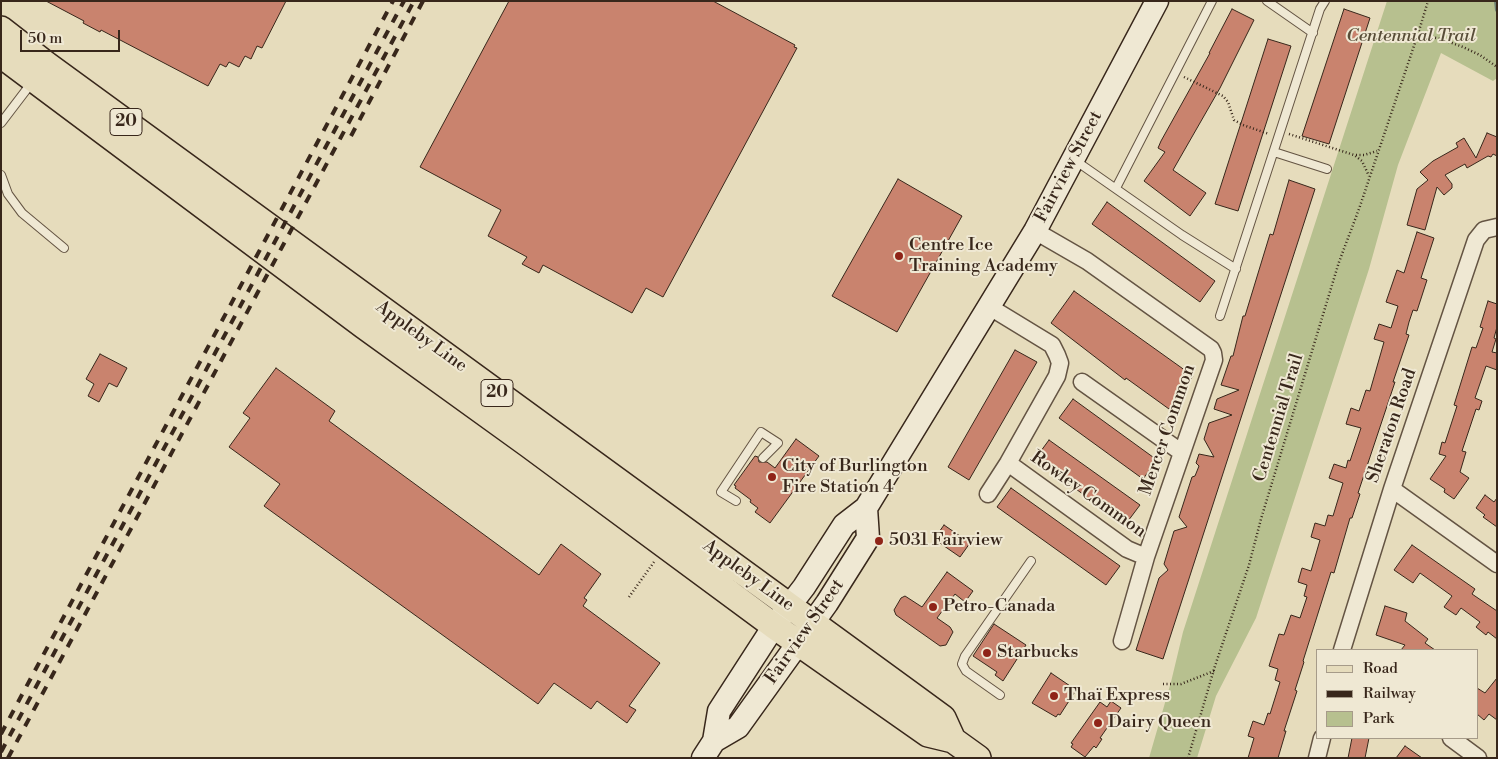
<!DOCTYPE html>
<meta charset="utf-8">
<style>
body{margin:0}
#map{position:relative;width:1498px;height:759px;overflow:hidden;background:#e6dcbc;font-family:"Libre Bodoni",serif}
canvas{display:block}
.frame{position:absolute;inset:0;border:2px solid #38271b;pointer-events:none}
.legend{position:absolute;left:1316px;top:649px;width:162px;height:90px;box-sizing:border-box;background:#efe8d3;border:1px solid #a69b89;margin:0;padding:6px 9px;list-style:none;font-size:15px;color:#38271b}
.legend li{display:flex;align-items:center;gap:10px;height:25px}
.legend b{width:25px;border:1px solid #a69b89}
.scale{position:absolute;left:20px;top:30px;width:100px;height:22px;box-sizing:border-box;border:2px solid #38271b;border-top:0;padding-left:6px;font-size:15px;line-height:18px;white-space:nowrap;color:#38271b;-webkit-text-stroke:4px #efe8d3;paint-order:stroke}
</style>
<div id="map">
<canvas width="1498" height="759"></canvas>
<div class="frame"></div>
<ul class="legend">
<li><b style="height:6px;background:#e6dcbc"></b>Road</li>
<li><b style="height:6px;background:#38271b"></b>Railway</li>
<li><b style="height:14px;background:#b7c08f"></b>Park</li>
</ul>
<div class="scale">50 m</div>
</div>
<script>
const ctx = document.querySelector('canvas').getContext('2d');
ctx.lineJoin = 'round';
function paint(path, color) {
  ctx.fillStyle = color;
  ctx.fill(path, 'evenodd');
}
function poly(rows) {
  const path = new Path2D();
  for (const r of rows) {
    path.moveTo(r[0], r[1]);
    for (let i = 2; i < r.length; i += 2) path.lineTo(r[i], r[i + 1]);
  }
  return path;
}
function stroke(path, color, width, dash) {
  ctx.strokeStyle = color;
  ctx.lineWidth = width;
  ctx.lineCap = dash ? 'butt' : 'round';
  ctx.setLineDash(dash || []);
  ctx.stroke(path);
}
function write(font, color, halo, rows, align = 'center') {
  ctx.font = font + ' "Libre Bodoni",serif';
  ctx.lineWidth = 4;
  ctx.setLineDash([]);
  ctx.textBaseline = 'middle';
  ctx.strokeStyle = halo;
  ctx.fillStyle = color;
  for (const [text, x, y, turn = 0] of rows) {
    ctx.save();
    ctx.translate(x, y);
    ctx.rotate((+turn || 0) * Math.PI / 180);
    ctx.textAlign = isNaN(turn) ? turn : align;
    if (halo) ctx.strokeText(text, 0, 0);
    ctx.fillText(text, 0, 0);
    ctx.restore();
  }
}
const green = poly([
 [1387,1,1497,1,1497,78,1493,81,1441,53,1398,165,1369,269,1256,618,1216,696,1197,758,1149,758,1171,682,1183,632]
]);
const stream = poly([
 [1496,1,1497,10]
]);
const building = poly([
 [46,1,286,1,262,48,257,46,251,59,245,56,239,67,229,62,226,67,220,64,208,86,101,30,100,32,83,23,84,21,46,1],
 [509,1,713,1,795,45,794,47,797,48,663,297,646,288,632,313,543,265,539,273,522,264,527,257,488,236,501,210,420,167,509,1],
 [1232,9,1254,20,1220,88,1173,170,1206,193,1190,216,1144,181,1165,152,1158,148,1161,141,1210,53,1209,53,1232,9],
 [1344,9,1370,18,1329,144,1302,136,1344,9],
 [1268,39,1291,46,1238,211,1215,204,1268,39],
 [1487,133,1497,137,1497,156,1493,154,1491,157,1488,156,1467,168,1465,164,1445,175,1452,184,1452,188,1444,195,1437,187,1425,230,1407,225,1417,189,1428,180,1420,172,1433,161,1458,147,1456,143,1464,138,1476,158,1487,133],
 [898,179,962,216,897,332,832,296,898,179],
 [1289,180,1315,189,1163,659,1136,650,1159,578,1168,570,1164,564,1174,531,1187,527,1179,517,1192,477,1195,476,1199,466,1196,463,1199,454,1214,457,1204,439,1209,423,1232,415,1214,409,1217,399,1239,390,1221,385,1231,356,1233,356,1243,316,1245,316,1270,234,1273,235,1289,180],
 [1107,202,1215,281,1200,302,1092,224,1107,202],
 [1417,232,1434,238,1421,278,1427,280,1417,311,1413,310,1409,322,1406,334,1409,335,1393,382,1395,382,1358,493,1360,494,1352,518,1350,518,1334,573,1331,572,1303,661,1304,662,1295,690,1297,691,1284,731,1286,731,1278,758,1248,758,1254,738,1248,736,1253,721,1264,725,1268,713,1270,714,1280,682,1275,680,1278,669,1269,666,1279,634,1284,635,1291,615,1300,618,1307,597,1304,596,1307,585,1298,582,1302,568,1311,571,1320,540,1311,537,1315,523,1325,526,1328,515,1333,516,1343,483,1329,478,1334,464,1346,468,1348,460,1350,461,1361,428,1346,424,1351,408,1359,411,1366,390,1370,391,1384,342,1374,339,1379,324,1391,328,1398,306,1386,302,1397,270,1404,273,1417,232],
 [1074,291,1193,376,1169,409,1126,378,1125,380,1051,323,1074,291],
 [1488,301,1497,304,1497,327,1494,338,1496,339,1492,352,1497,353,1497,370,1486,366,1475,398,1482,401,1479,410,1476,409,1462,451,1466,452,1460,472,1469,478,1454,499,1444,492,1445,489,1430,479,1446,456,1439,454,1442,442,1445,443,1457,406,1454,405,1472,347,1476,348,1483,328,1480,327,1488,301],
 [1015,350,1037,362,969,480,948,467,1015,350],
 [100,354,127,368,117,387,109,383,99,402,88,396,94,384,86,379,100,354],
 [276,368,335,411,329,421,539,575,561,544,601,574,584,598,587,600,583,606,660,663,629,706,636,710,627,723,597,701,591,709,554,683,538,704,264,506,280,484,229,447,250,418,243,413,276,368],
 [1073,399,1157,460,1143,479,1059,418,1073,399],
 [796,439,819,456,770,523,755,512,758,508,750,502,751,500,735,488,736,486,734,485,755,456,758,457,759,462,767,462,775,468,796,439],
 [1049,440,1140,505,1125,525,1035,459,1049,440],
 [1011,488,1120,566,1106,585,997,507,1011,488],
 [1485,495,1494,502,1497,498,1497,527,1483,517,1485,515,1476,508,1485,495],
 [944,525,970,543,960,557,934,539,944,525],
 [1412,545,1475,589,1472,594,1497,611,1497,639,1488,632,1486,635,1476,627,1480,622,1461,608,1456,615,1444,607,1452,596,1420,573,1413,583,1394,570,1412,545],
 [947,572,973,591,965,602,955,594,937,618,950,627,953,632,946,645,940,646,896,615,894,610,901,598,905,596,922,607,947,572],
 [1385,606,1407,613,1405,621,1428,639,1425,643,1435,650,1401,650,1405,645,1376,635,1385,606],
 [994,624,1026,645,1003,681,995,675,997,672,973,656,994,624],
 [1051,673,1076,690,1060,715,1058,714,1056,717,1032,703,1051,673],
 [1497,678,1497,720,1489,714,1484,720,1477,714,1477,688,1485,693,1497,678],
 [1111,701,1121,708,1100,738,1102,739,1096,748,1094,746,1085,757,1071,747,1073,744,1071,743,1100,702,1107,707,1111,701],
 [1352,738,1369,738,1365,758,1348,758,1352,738],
 [1405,746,1422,758,1396,758,1405,746]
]);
const path = poly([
 [1418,34,1441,39,1463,47,1480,55,1497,67],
 [1184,77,1223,96,1228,102,1234,120,1243,125,1269,134],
 [1289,134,1354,155,1362,161,1369,176],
 [1356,155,1364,155,1377,151],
 [629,597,654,562],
 [1163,684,1181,684,1214,671],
 [1188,758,1215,666,1249,565,1261,519,1339,262,1359,209,1418,34,1428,1]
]);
const lane = poly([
 [1267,1,1313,33],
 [1,123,33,81],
 [1274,152,1327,169],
 [1076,161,1182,235,1236,269],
 [1,175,8,194,22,213,64,248],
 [1116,188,1212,1],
 [1220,316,1320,9,1325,1],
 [736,501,721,492,761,432,778,443,763,458],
 [1000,695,966,671,962,664,965,656,1031,561]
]);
const street = poly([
 [1035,231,1087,261,1211,349,1213,353,1214,360,1146,557,1122,641],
 [1082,382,1181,452],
 [1008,463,1127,549,1146,557],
 [1392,489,1497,564],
 [988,494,1008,463,1057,376,1060,363,1057,355,1052,345,988,306],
 [1342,650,1392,489,1476,240,1484,230,1497,227],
 [1451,738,1478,758],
 [1317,758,1322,738]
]);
const secondary = poly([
 [714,741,738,727,827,603,868,538,866,508],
 [703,758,714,741,719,711,774,626,804,587,844,525,866,508,1035,231,1157,1]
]);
const primary = poly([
 [1,29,46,64,913,696,943,718,953,740],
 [1,55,364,326,529,445,774,626,928,734,953,740,978,758]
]);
const rail = poly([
 [351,136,423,1],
 [1,734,393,1],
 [1,752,404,1],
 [8,758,414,1]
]);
const markers = [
 [899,256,5,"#8f2418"],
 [772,477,5,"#8f2418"],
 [879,541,5,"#8f2418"],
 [933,607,5,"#8f2418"],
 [987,653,5,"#8f2418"],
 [1054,696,5,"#8f2418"],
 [1098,723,5,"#8f2418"]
];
const shields = [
 [126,122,32],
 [497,393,32]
];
const shieldNames = [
 ["20",126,122],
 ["20",497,393]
];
const parkNames = [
 ["Centennial Trail",1411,37]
];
const streetNames = [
 ["Fairview Street",1069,167,-62],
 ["Appleby Line",421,337,36],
 ["Centennial Trail",1279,418,-73],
 ["Sheraton Road",1392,426,-71],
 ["Mercer Common",1168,430,-71],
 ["Rowley Common",1088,495,35],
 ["Appleby Line",748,576,36],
 ["Fairview Street",805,632,-55]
];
const poiNames = [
 ["Centre Ice",909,246],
 ["Training Academy",909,267],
 ["City of Burlington",782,467],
 ["Fire Station 4",782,488],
 ["5031 Fairview",889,541],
 ["Petro-Canada",943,607],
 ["Starbucks",997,653],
 ["Thaï Express",1064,696],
 ["Dairy Queen",1108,723]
];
paint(green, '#b7c08f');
stroke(stream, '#708074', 4);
paint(building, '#c9836e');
stroke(building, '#38271b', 1);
stroke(lane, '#645443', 10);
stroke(street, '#645443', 19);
stroke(secondary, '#38271b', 25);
stroke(primary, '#38271b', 28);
stroke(path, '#38271b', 2.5, [1, 2.5]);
stroke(lane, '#efe8d3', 8);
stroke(street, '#efe8d3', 16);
stroke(secondary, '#efe8d3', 22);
stroke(primary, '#e6dcbc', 25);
stroke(rail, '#38271b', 4, [9, 9]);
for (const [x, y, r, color] of markers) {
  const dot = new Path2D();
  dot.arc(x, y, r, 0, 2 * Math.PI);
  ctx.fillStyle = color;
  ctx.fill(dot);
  stroke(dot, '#efe8d3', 2);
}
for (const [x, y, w] of shields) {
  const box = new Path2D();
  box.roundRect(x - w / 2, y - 13.5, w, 27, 4);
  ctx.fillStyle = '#efe8d3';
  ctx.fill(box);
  stroke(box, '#38271b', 1);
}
write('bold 16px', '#38271b', null, shieldNames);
write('italic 18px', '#584d38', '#efe8d3', parkNames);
write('18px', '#38271b', '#efe8d3', streetNames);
write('18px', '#38271b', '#efe8d3', poiNames, 'left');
</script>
